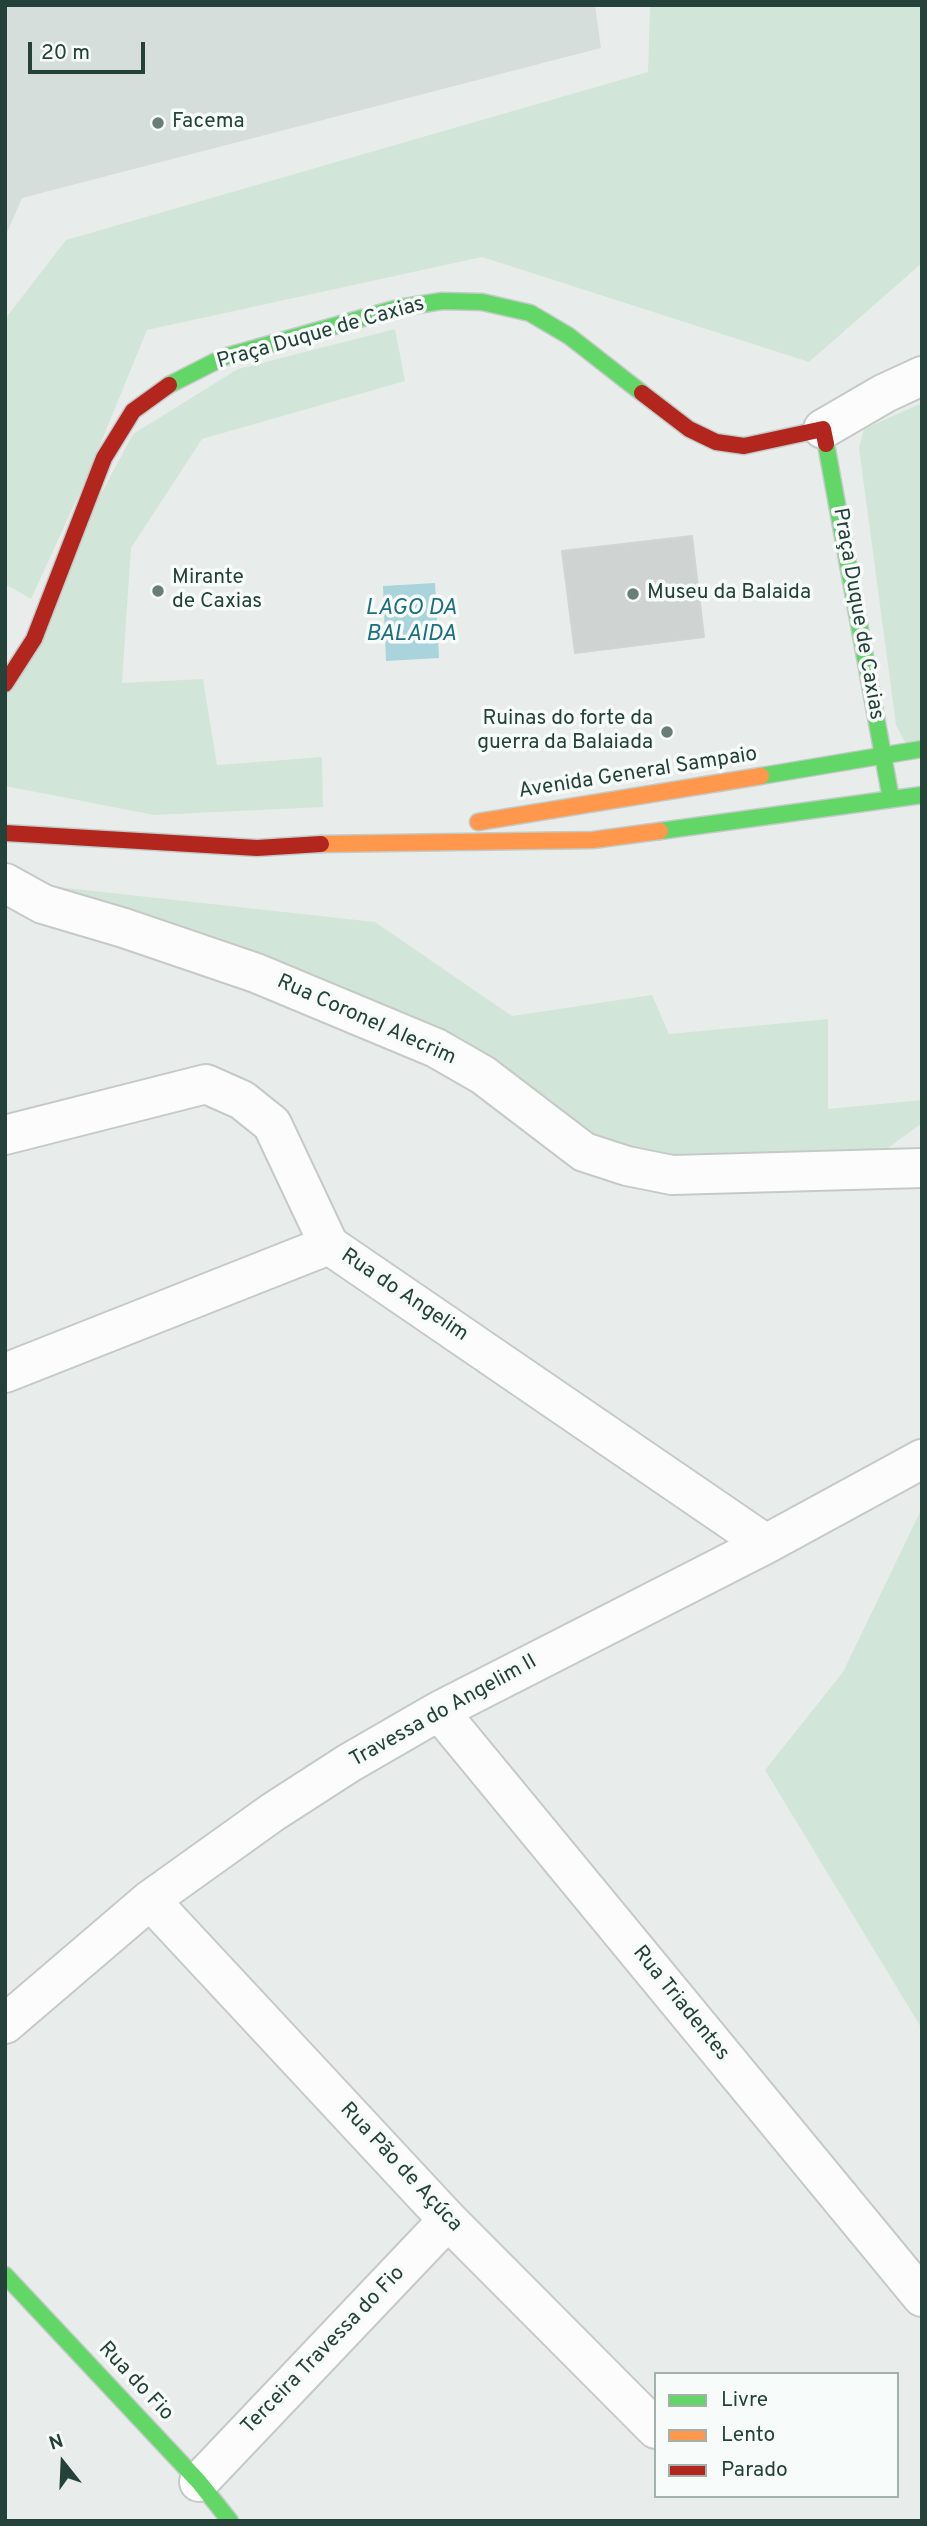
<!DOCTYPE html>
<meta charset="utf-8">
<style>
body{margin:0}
#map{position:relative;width:927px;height:2526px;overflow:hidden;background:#e8edeb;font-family:Overpass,sans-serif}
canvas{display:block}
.frame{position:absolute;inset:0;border:7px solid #24423a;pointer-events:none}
.legend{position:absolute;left:654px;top:2372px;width:245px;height:126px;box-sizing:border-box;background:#f7fbf9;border:2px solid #a3b1ad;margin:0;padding:9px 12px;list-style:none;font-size:21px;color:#24423a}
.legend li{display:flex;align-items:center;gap:14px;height:35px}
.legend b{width:35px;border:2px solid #a3b1ad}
.north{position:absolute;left:28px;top:2428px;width:70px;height:70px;-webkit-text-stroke:5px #f7fbf9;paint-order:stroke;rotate:342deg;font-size:19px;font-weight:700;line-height:28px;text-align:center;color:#24423a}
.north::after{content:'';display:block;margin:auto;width:24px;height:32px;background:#24423a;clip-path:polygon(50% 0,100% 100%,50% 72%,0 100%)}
.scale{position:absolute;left:28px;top:42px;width:117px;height:32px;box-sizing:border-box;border:4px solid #24423a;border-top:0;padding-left:9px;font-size:21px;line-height:24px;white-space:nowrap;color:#24423a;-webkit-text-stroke:5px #f7fbf9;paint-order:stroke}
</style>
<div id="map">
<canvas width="927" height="2526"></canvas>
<div class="frame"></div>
<ul class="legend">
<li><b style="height:9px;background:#63d668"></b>Livre</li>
<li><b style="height:9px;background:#ff974d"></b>Lento</li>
<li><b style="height:9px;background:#b3261e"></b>Parado</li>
</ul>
<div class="north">N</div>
<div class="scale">20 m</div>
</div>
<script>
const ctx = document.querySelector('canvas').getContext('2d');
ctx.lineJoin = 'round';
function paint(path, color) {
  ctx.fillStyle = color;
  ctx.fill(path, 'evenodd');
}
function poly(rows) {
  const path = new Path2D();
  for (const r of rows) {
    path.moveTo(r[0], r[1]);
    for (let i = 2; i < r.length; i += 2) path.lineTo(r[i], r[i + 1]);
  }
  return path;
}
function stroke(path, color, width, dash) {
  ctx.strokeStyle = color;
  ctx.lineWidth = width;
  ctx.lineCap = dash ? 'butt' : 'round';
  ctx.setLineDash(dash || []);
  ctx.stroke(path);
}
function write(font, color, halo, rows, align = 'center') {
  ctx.font = font + ' Overpass,sans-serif';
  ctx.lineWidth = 7;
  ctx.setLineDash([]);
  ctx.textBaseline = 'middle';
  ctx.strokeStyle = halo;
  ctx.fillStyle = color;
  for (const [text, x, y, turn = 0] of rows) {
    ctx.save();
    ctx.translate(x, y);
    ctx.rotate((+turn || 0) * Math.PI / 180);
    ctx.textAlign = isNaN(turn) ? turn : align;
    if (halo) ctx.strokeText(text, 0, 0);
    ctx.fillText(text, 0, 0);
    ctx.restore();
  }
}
const built = poly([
 [5,5,595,5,601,48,22,198,5,237]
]);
const green = poly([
 [650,5,922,5,922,263,809,362,482,257,147,330,86,479,31,599,5,584,5,319,66,240,648,72],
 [395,329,405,381,202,439,131,548,122,683,203,679,217,765,322,757,323,807,154,815,5,786,5,674,133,434,238,369],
 [922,403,922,746,905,742,896,725,859,448,864,429],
 [30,884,375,922,512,1016,652,995,669,1034,828,1019,828,1109,922,1100,922,1123,888,1148,681,1175,591,1146,473,1053],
 [922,1508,922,2029,765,1770,843,1672]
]);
const water = poly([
 [435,583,439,658,386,661,383,586]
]);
const building = poly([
 [692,536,704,637,575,653,562,551,692,536]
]);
const street = poly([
 [823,429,885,393,922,376],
 [5,883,43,904,124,928,256,973,436,1048,483,1075,584,1152,627,1166,672,1175,922,1168],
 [5,1135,206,1084,242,1100,272,1124,329,1245],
 [5,1373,329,1245,766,1544],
 [439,1711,922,2297],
 [150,1900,448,2220,656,2429],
 [5,2024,150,1900,273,1812,349,1763,439,1711,766,1544,922,1459],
 [199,2482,448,2220]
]);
const fast = poly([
 [169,385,224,357,398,308,442,301,482,302,530,313,569,336,642,393],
 [826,444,891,799],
 [761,776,922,749],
 [660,831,922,795],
 [5,2275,199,2482,230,2521]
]);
const slow = poly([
 [478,822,761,776],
 [321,844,593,840,660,831]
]);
const jam = poly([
 [642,393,689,429,716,442,744,446,823,429,826,444],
 [5,684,34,639,104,458,133,411,169,385],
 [5,833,257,848,321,844]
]);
const markers = [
 [158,123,7,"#697e78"],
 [158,591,7,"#697e78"],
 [633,594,7,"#697e78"],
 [667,732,7,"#697e78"]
];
const poiNames = [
 ["Facema",172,123],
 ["Mirante",172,579],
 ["de Caxias",172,603],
 ["Museu da Balaida",647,594],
 ["Ruinas do forte da",653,720,"right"],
 ["guerra da Balaiada",653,744,"right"]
];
const streetNames = [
 ["Praça Duque de Caxias",321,334,-16],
 ["Praça Duque de Caxias",857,614,80],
 ["Avenida General Sampaio",638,774,-9],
 ["Rua Coronel Alecrim",366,1021,24],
 ["Rua do Angelim",404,1296,34],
 ["Travessa do Angelim II",444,1712,-29],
 ["Rua Triadentes",680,2004,51],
 ["Rua Pão de Açúca",400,2168,47],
 ["Terceira Travessa do Fio",324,2351,-46],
 ["Rua do Fio",135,2382,47]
];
const waterNames = [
 ["LAGO DA",411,609],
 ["BALAIDA",411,635]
];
paint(built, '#d6dedb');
paint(green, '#d1e6d8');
paint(water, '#a9d4db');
paint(building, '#cfd4d2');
stroke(building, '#d1d6d4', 2);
stroke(street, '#c5cac8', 42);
stroke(fast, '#c3cbc8', 19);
stroke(slow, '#c3cbc8', 19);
stroke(jam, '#c3cbc8', 19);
stroke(street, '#fcfcfc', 38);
stroke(fast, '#63d668', 16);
stroke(slow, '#ff974d', 16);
stroke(jam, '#b3261e', 16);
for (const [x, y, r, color] of markers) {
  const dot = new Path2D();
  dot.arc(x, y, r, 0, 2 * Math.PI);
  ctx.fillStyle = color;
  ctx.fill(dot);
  stroke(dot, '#f7fbf9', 2.5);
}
write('21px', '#24423a', '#f7fbf9', poiNames, 'left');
write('21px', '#24423a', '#f7fbf9', streetNames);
write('italic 23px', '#1c6f80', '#f7fbf9', waterNames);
</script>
